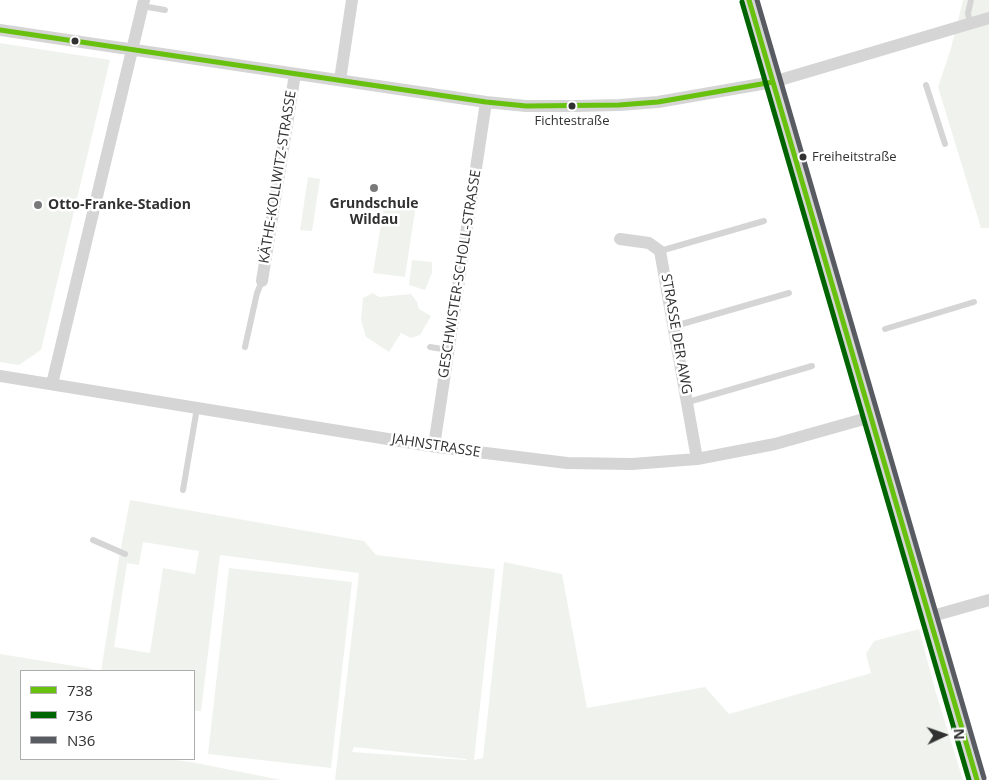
<!DOCTYPE html>
<meta charset="utf-8">
<style>
body{margin:0}
#map{position:relative;width:989px;height:780px;overflow:hidden;background:#fff;font-family:"Open Sans",sans-serif}
canvas{display:block}
.legend{position:absolute;left:20px;top:670px;width:175px;height:90px;box-sizing:border-box;background:#fff;border:1px solid #adadad;margin:0;padding:6px 9px;list-style:none;font-size:15px;color:#313131}
.legend li{display:flex;align-items:center;gap:10px;height:25px}
.legend b{width:25px;border:1px solid #adadad}
.north{position:absolute;left:919px;top:710px;width:50px;height:50px;-webkit-text-stroke:4px #fff;paint-order:stroke;rotate:87deg;font-size:14px;font-weight:700;line-height:20px;text-align:center;color:#313131}
.north::after{content:'';display:block;margin:auto;width:18px;height:22px;background:#313131;clip-path:polygon(50% 0,100% 100%,50% 72%,0 100%)}
</style>
<div id="map">
<canvas width="989" height="780"></canvas>
<ul class="legend">
<li><b style="height:6px;background:#68c10f"></b>738</li>
<li><b style="height:6px;background:#006400"></b>736</li>
<li><b style="height:6px;background:#595b62"></b>N36</li>
</ul>
<div class="north">N</div>
</div>
<script>
const ctx = document.querySelector('canvas').getContext('2d');
ctx.lineJoin = 'round';
function paint(path, color) {
  ctx.fillStyle = color;
  ctx.fill(path, 'evenodd');
}
function poly(rows) {
  const path = new Path2D();
  for (const r of rows) {
    path.moveTo(r[0], r[1]);
    for (let i = 2; i < r.length; i += 2) path.lineTo(r[i], r[i + 1]);
  }
  return path;
}
function stroke(path, color, width, dash) {
  ctx.strokeStyle = color;
  ctx.lineWidth = width;
  ctx.lineCap = dash ? 'butt' : 'round';
  ctx.setLineDash(dash || []);
  ctx.stroke(path);
}
function write(font, color, halo, rows, align = 'center') {
  ctx.font = font + ' "Open Sans",sans-serif';
  ctx.lineWidth = 5;
  ctx.setLineDash([]);
  ctx.textBaseline = 'middle';
  ctx.strokeStyle = halo;
  ctx.fillStyle = color;
  for (const [text, x, y, turn = 0] of rows) {
    ctx.save();
    ctx.translate(x, y);
    ctx.rotate((+turn || 0) * Math.PI / 180);
    ctx.textAlign = isNaN(turn) ? turn : align;
    if (halo) ctx.strokeText(text, 0, 0);
    ctx.fillText(text, 0, 0);
    ctx.restore();
  }
}
const green = poly([
 [963,0,989,0,989,228,981,228,938,87,951,48],
 [0,43,110,60,41,350,19,365,0,362],
 [308,177,320,179,312,231,300,230],
 [385,200,416,204,405,277,373,273],
 [412,260,432,262,432,273,425,290,409,285],
 [373,293,379,297,411,294,417,302,419,309,431,316,420,335,411,338,401,333,389,352,366,337,361,320,363,298],
 [130,500,364,541,376,555,495,569,474,760,483,758,504,562,562,574,587,708,705,687,729,714,871,673,866,654,874,641,919,629,936,693,963,780,335,780,359,573,220,555,201,711,194,711,194,671,101,671,119,558],
 [143,542,199,551,195,574,163,568,150,653,114,647,127,563,139,565],
 [354,747,466,759,467,760,352,752],
 [229,568,352,582,331,768,208,754],
 [0,654,93,669,93,671,21,671,21,759,167,759,191,762,281,780,0,780]
]);
const service = poly([
 [142,6,165,10],
 [970,24,968,13,971,0],
 [926,85,945,144],
 [660,251,764,221],
 [675,326,789,293],
 [885,329,974,302],
 [245,347,257,293,262,281],
 [430,347,448,350],
 [688,402,812,366],
 [183,490,197,408],
 [93,540,125,554]
]);
const minor = poly([
 [0,30,486,102,526,106,577,106,619,105,658,102,773,82,989,18],
 [340,80,352,0],
 [620,239,649,243,660,251,697,459],
 [262,281,295,74],
 [0,376,437,447,567,463,632,464,697,459,775,444,871,417],
 [52,384,144,0],
 [434,446,486,102],
 [929,617,989,600]
]);
const tertiary = poly([
 [749,0,977,780]
]);
const bus1 = poly([
 [749,0,977,780],
 [0,30,486,102,526,106,619,105,658,102,773,82]
]);
const bus2 = poly([
 [742,2,969,780]
]);
const bus3 = poly([
 [757,0,984,778]
]);
const markers = [
 [75,41,4.5,"#313131"],
 [572,106,4.5,"#313131"],
 [803,157,4.5,"#313131"],
 [374,188,5,"#797979"],
 [38,205,5,"#797979"]
];
const busNames = [
 ["Fichtestraße",572,121],
 ["Freiheitstraße",812,157,"left"]
];
const streetNames = [
 ["KÄTHE-KOLLWITZ-STRASSE",278,177,-81],
 ["GESCHWISTER-SCHOLL-STRASSE",460,274,-81],
 ["STRASSE DER AWG",676,334,80],
 ["JAHNSTRASSE",436,446,9]
];
const poiNames = [
 ["Grundschule",374,204],
 ["Wildau",374,220],
 ["Otto-Franke-Stadion",48,205,"left"]
];
paint(green, '#f0f3ed');
stroke(service, '#d5d5d5', 6);
stroke(minor, '#d5d5d5', 12);
stroke(tertiary, '#d5d5d5', 16);
stroke(bus1, '#68c10f', 5);
stroke(bus2, '#006400', 5);
stroke(bus3, '#595b62', 5);
for (const [x, y, r, color] of markers) {
  const dot = new Path2D();
  dot.arc(x, y, r, 0, 2 * Math.PI);
  ctx.fillStyle = color;
  ctx.fill(dot);
  stroke(dot, '#fff', 2);
}
write('13px', '#313131', '#fff', busNames);
write('14px', '#313131', '#fff', streetNames);
write('bold 14px', '#313131', '#fff', poiNames);
</script>
